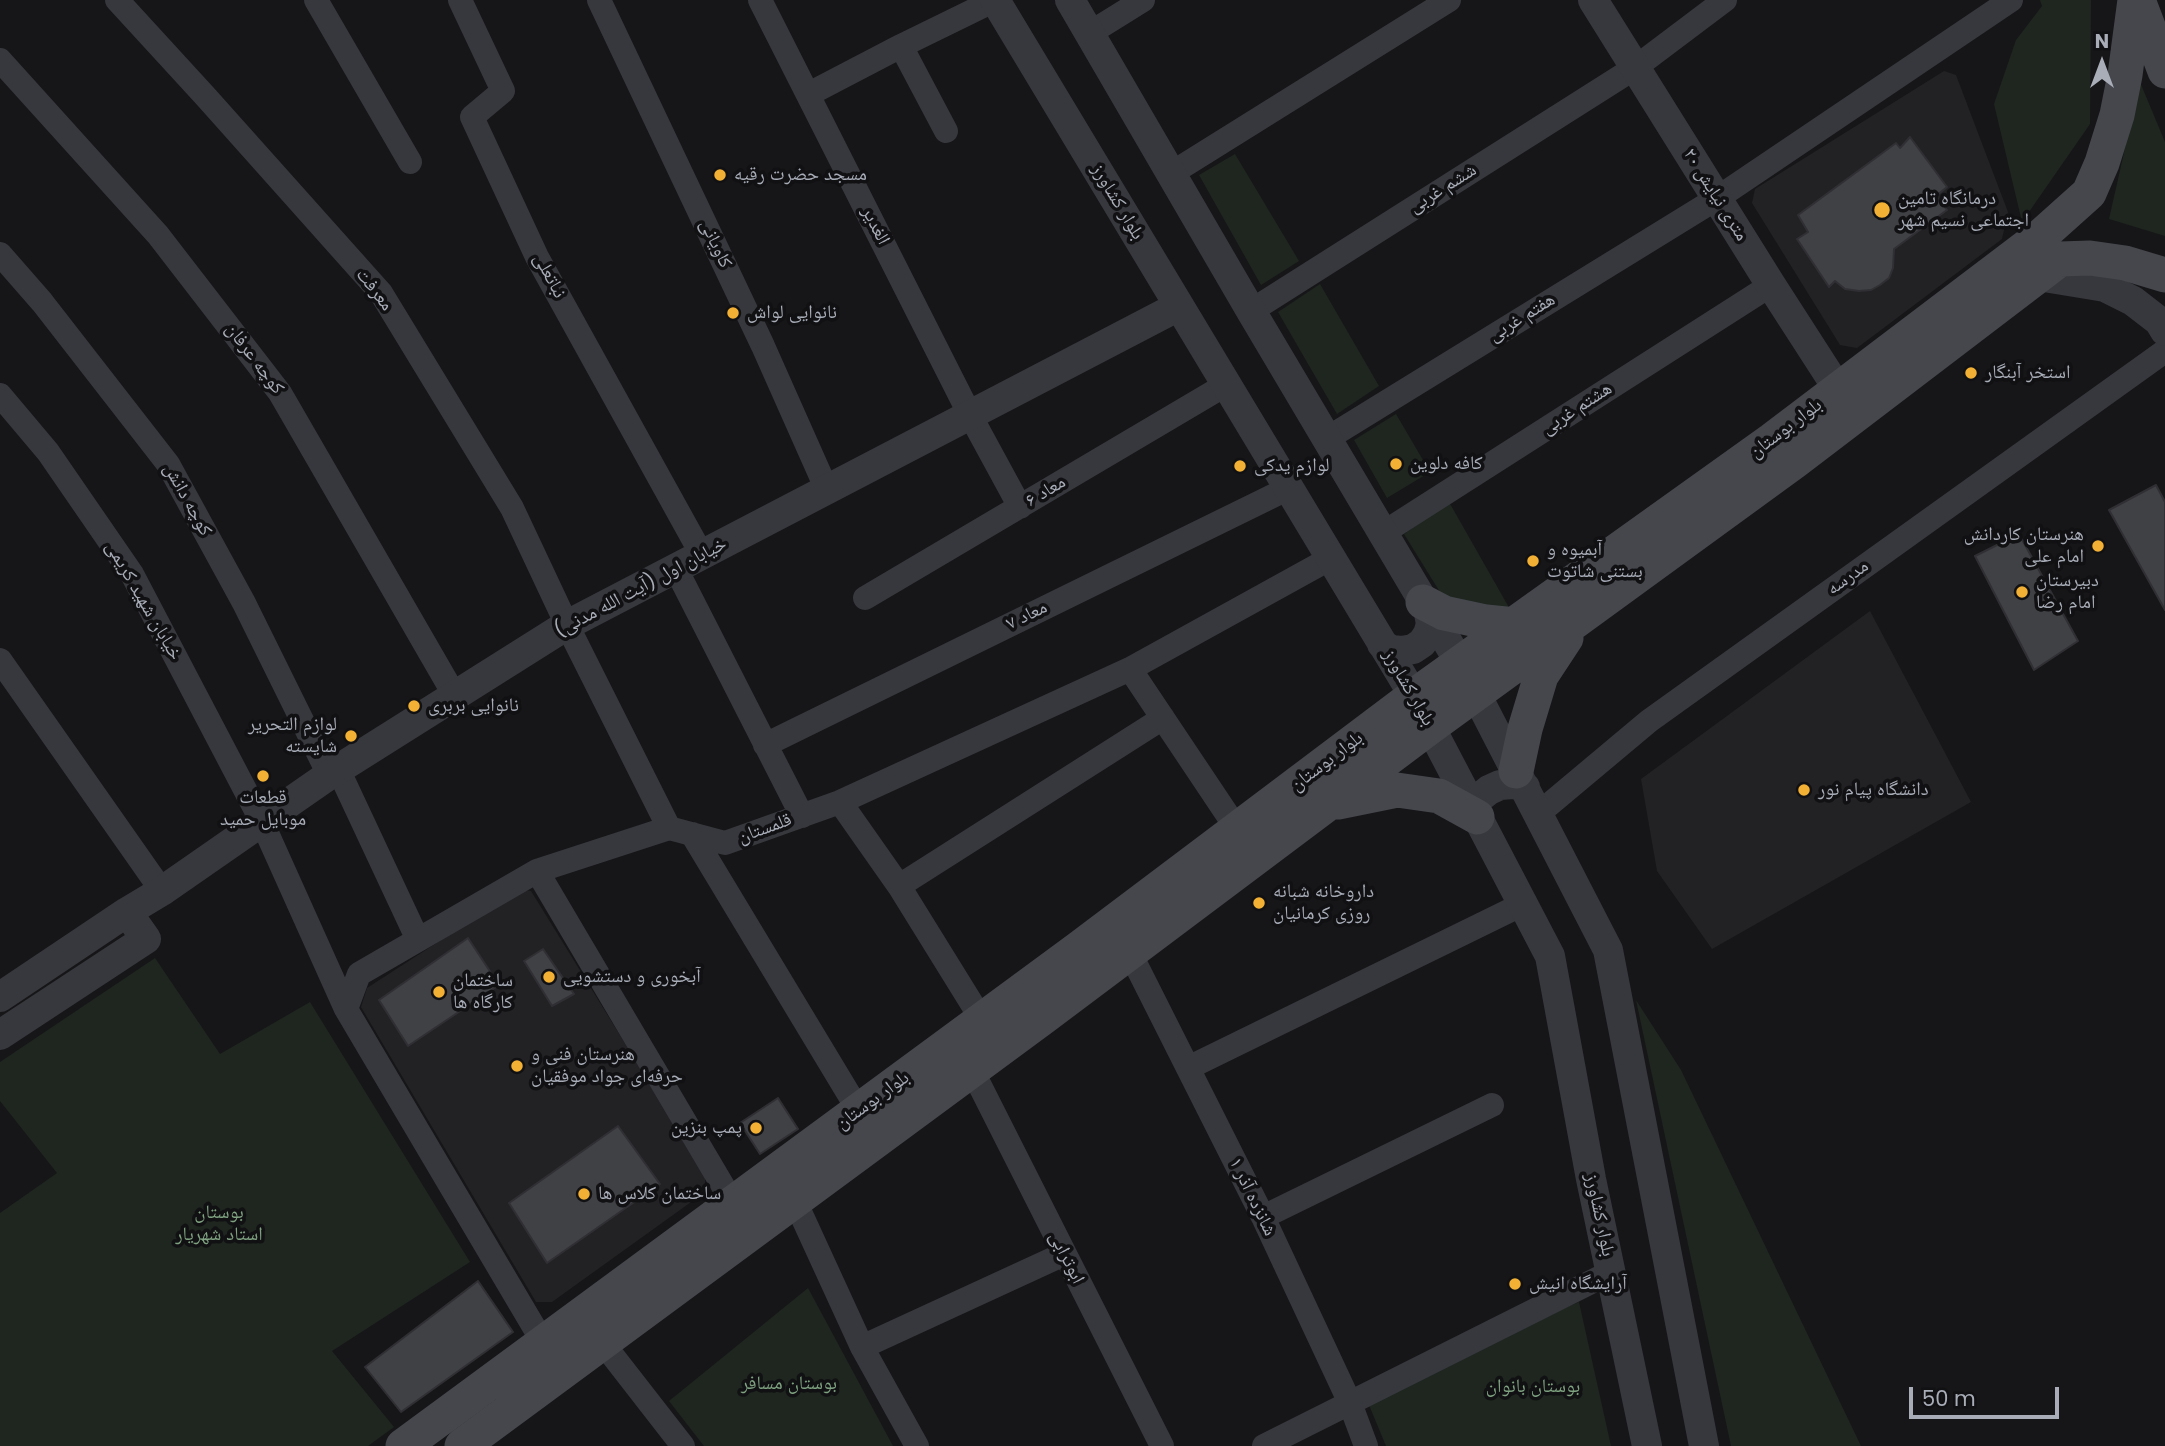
<!DOCTYPE html>
<meta charset="utf-8">
<style>
body{margin:0}
#map{position:relative;width:2165px;height:1446px;overflow:hidden;background:#161618;font-family:Poppins,sans-serif}
canvas{display:block}
.north{position:absolute;left:2067px;top:28px;width:70px;height:70px;-webkit-text-stroke:5px #111113;paint-order:stroke;rotate:0deg;font-size:19px;font-weight:700;line-height:28px;text-align:center;color:#a8adb8}
.north::after{content:'';display:block;margin:auto;width:24px;height:32px;background:#a8adb8;clip-path:polygon(50% 0,100% 100%,50% 72%,0 100%)}
.scale{position:absolute;left:1909px;top:1387px;width:150px;height:32px;box-sizing:border-box;border:4px solid #a8adb8;border-top:0;padding-left:9px;font-size:21px;line-height:24px;white-space:nowrap;color:#a8adb8;-webkit-text-stroke:5px #111113;paint-order:stroke}
</style>
<div id="map">
<canvas width="2165" height="1446"></canvas>
<div class="north">N</div>
<div class="scale">50 m</div>
</div>
<script>
const ctx = document.querySelector('canvas').getContext('2d');
ctx.lineJoin = 'round';
function paint(path, color) {
  ctx.fillStyle = color;
  ctx.fill(path, 'evenodd');
}
function poly(rows) {
  const path = new Path2D();
  for (const r of rows) {
    path.moveTo(r[0], r[1]);
    for (let i = 2; i < r.length; i += 2) path.lineTo(r[i], r[i + 1]);
  }
  return path;
}
function stroke(path, color, width, dash) {
  ctx.strokeStyle = color;
  ctx.lineWidth = width;
  ctx.lineCap = dash ? 'butt' : 'round';
  ctx.setLineDash(dash || []);
  ctx.stroke(path);
}
function write(font, color, halo, rows, align = 'center') {
  ctx.font = font + ' Poppins,"Noto Naskh Arabic",sans-serif';
  ctx.lineWidth = 7;
  ctx.setLineDash([]);
  ctx.textBaseline = 'middle';
  ctx.strokeStyle = halo;
  ctx.fillStyle = color;
  for (const [text, x, y, turn = 0] of rows) {
    ctx.save();
    ctx.translate(x, y);
    ctx.rotate((+turn || 0) * Math.PI / 180);
    ctx.textAlign = isNaN(turn) ? turn : align;
    if (halo) ctx.strokeText(text, 0, 0);
    ctx.fillText(text, 0, 0);
    ctx.restore();
  }
}
const built = poly([
 [1944,71,1956,75,2008,212,2002,239,1857,348,1840,345,1752,203,1755,189],
 [1870,611,1971,802,1712,949,1657,871,1641,779],
 [520,889,531,891,705,1173,705,1192,552,1302,536,1302,361,1007,367,988]
]);
const green = poly([
 [2040,0,2091,0,2090,124,2022,222,1994,104,2016,40,2042,6],
 [2140,82,2165,142,2165,236,2109,219],
 [1235,154,1299,261,1261,285,1199,175],
 [1320,284,1379,386,1337,414,1278,312],
 [1396,414,1430,472,1387,498,1354,440],
 [1449,502,1511,611,1469,639,1404,534],
 [155,958,220,1054,310,1002,470,1262,332,1351,394,1427,368,1446,0,1446,0,1213,57,1173,0,1101,0,1062],
 [1636,1000,1681,1070,1861,1446,1731,1446],
 [808,1288,893,1446,704,1446,669,1401],
 [1579,1302,1611,1446,1386,1446,1364,1393]
]);
const building = poly([
 [1910,137,1947,187,1936,196,1947,210,1894,249,1893,268,1889,278,1880,285,1871,290,1859,291,1845,289,1835,281,1829,287,1797,239,1808,232,1798,215,1896,143,1900,148,1910,137],
 [2156,485,2165,502,2165,610,2109,510,2156,485],
 [2019,534,2078,641,2034,670,1975,556,2019,534],
 [468,938,499,985,408,1046,379,1000,468,938],
 [543,949,574,994,552,1006,524,961,543,949],
 [778,1098,798,1129,760,1154,740,1123,778,1098],
 [618,1126,660,1184,547,1263,509,1203,618,1126],
 [478,1281,513,1332,401,1412,365,1367,478,1281]
]);
const minor = poly([
 [117,0,206,97,381,293,512,508,567,625,669,828],
 [316,0,410,162],
 [460,0,503,91,472,117,537,257,702,555],
 [599,0,763,346,827,490],
 [760,0,970,415,1020,507],
 [1090,33,1143,0],
 [901,46,946,131],
 [0,60,158,235,280,393,455,696],
 [809,94,901,46,995,0],
 [1172,173,1449,0],
 [0,254,42,302,168,464,244,603,329,775],
 [1251,311,1636,67,1725,0],
 [0,395,48,452,132,574,262,822,346,1009,544,1344],
 [1328,438,1716,199,2011,0],
 [1383,533,1771,285],
 [676,569,802,816],
 [865,598,1227,384],
 [0,660,162,891],
 [1130,669,1237,829],
 [765,745,1289,488],
 [338,769,418,940],
 [840,802,899,886,982,1020],
 [1538,814,1649,721,2165,351],
 [692,834,859,1111],
 [537,871,723,1186],
 [899,886,1163,718],
 [1130,953,1263,1217,1350,1403,1366,1446],
 [346,1009,359,974,537,871,669,828,725,843,840,802,1130,669,1331,558],
 [1188,1068,1523,904],
 [972,1070,1162,1446],
 [795,1201,862,1347,917,1446],
 [1263,1217,1492,1105],
 [602,1342,683,1446],
 [862,1347,1064,1254],
 [1264,1446,1611,1272]
]);
const tertiary = poly([
 [995,0,1414,696,1550,956,1591,1179,1647,1446],
 [1070,0,1251,311,1460,663,1608,950,1704,1446],
 [1593,0,1771,285,1838,389],
 [2038,276,2105,287,2133,301,2159,321,2165,331],
 [1382,644,1391,650,1402,651,1413,649,1422,643,1428,634,1431,624,1429,613],
 [1473,809,1479,798,1489,790,1500,785,1513,784,1525,787],
 [0,997,127,912,162,891,329,775,567,625,1179,306],
 [0,1035,146,939,127,912]
]);
const secondary = poly([
 [2138,0,2165,71],
 [1423,602,1444,613,1486,622,1515,625],
 [1516,771,1525,729,1541,676,1566,638],
 [1338,802,1397,790,1439,796,1477,817],
 [403,1446,1078,949,1414,696,1772,440,2041,236,2089,193,2102,163,2117,115,2125,75,2135,0],
 [462,1446,1041,1019,1430,727,1795,461,2060,259,2090,258,2125,263,2165,275]
]);
const markers = [
 [720,175,7,"#f2b134"],
 [1882,210,9,"#f2b134"],
 [733,313,7,"#f2b134"],
 [1971,373,7,"#f2b134"],
 [1396,464,7,"#f2b134"],
 [1240,466,7,"#f2b134"],
 [2098,546,7,"#f2b134"],
 [1533,561,7,"#f2b134"],
 [2022,592,7,"#f2b134"],
 [414,706,7,"#f2b134"],
 [351,736,7,"#f2b134"],
 [263,776,7,"#f2b134"],
 [1804,790,7,"#f2b134"],
 [1259,903,7,"#f2b134"],
 [549,977,7,"#f2b134"],
 [439,992,7,"#f2b134"],
 [517,1066,7,"#f2b134"],
 [756,1128,7,"#f2b134"],
 [584,1194,7,"#f2b134"],
 [1515,1284,7,"#f2b134"]
];
const poiNames = [
 ["مسجد حضرت رقیه",734,175],
 ["درمانگاه تامین",1898,199],
 ["اجتماعی نسیم شهر",1898,221],
 ["نانوایی لواش",747,313],
 ["استخر آبنگار",1985,373],
 ["کافه دلوین",1410,464],
 ["لوازم یدکی",1254,466],
 ["هنرستان کاردانش",2084,535,"right"],
 ["امام علی",2084,557,"right"],
 ["آبمیوه و",1547,550],
 ["بستنی شاتوت",1547,572],
 ["دبیرستان",2036,581],
 ["امام رضا",2036,603],
 ["نانوایی بربری",428,706],
 ["لوازم التحریر",337,725,"right"],
 ["شایسته",337,747,"right"],
 ["دانشگاه پیام نور",1818,790],
 ["قطعات",263,798,"center"],
 ["موبایل حمید",263,820,"center"],
 ["داروخانه شبانه",1273,892],
 ["روزی کرمانیان",1273,914],
 ["آبخوری و دستشویی",563,977],
 ["ساختمان",453,981],
 ["کارگاه ها",453,1003],
 ["هنرستان فنی و",531,1055],
 ["حرفه‌ای جواد موفقیان",531,1077],
 ["پمپ بنزین",742,1128,"right"],
 ["ساختمان کلاس ها",598,1194],
 ["آرایشگاه انیش",1529,1284]
];
const streetNames = [
 ["ششم غربی",1443,189,-32],
 ["۲۰ متری نیایش",1715,195,58],
 ["بلوار کشاورز",1117,202,59],
 ["الغدیر",875,226,63],
 ["کاویانی",715,244,65],
 ["نباتعلی",549,276,62],
 ["معرفت",374,290,52],
 ["هفتم غربی",1522,318,-32],
 ["کوچه عرفان",254,359,53],
 ["هشتم غربی",1577,409,-33],
 ["بلوار بوستان",1786,429,-37],
 ["معاد ۶",1046,492,-31],
 ["کوچه دانش",187,500,61],
 ["مدرسه",1848,578,-36],
 ["خیابان اول (آیت الله مدنی)",641,588,-28],
 ["خیابان شهید کریمی",143,601,60],
 ["معاد ۷",1027,616,-26],
 ["بلوار کشاورز",1408,688,60],
 ["بلوار بوستان",1327,762,-37],
 ["قلمستان",765,829,-20],
 ["بلوار بوستان",873,1101,-36],
 ["شانزده آذر ۱",1252,1197,64],
 ["بلوار کشاورز",1599,1215,78],
 ["ابوترابی",1066,1258,63]
];
const parkNames = [
 ["بوستان",219,1213],
 ["استاد شهریار",219,1235],
 ["بوستان مسافر",789,1384],
 ["بوستان بانوان",1533,1387]
];
paint(built, '#222225');
paint(green, '#1e261f');
paint(building, '#404145');
stroke(building, '#303034', 2);
stroke(minor, '#37383d', 24);
stroke(tertiary, '#37383d', 30);
stroke(secondary, '#45474d', 35);
for (const [x, y, r, color] of markers) {
  const dot = new Path2D();
  dot.arc(x, y, r, 0, 2 * Math.PI);
  ctx.fillStyle = color;
  ctx.fill(dot);
  stroke(dot, '#111113', 2.5);
}
write('19px', '#a8adb8', '#111113', poiNames, 'left');
write('19px', '#a8adb8', '#111113', streetNames);
write('19px', '#7fa381', '#111113', parkNames);
</script>
